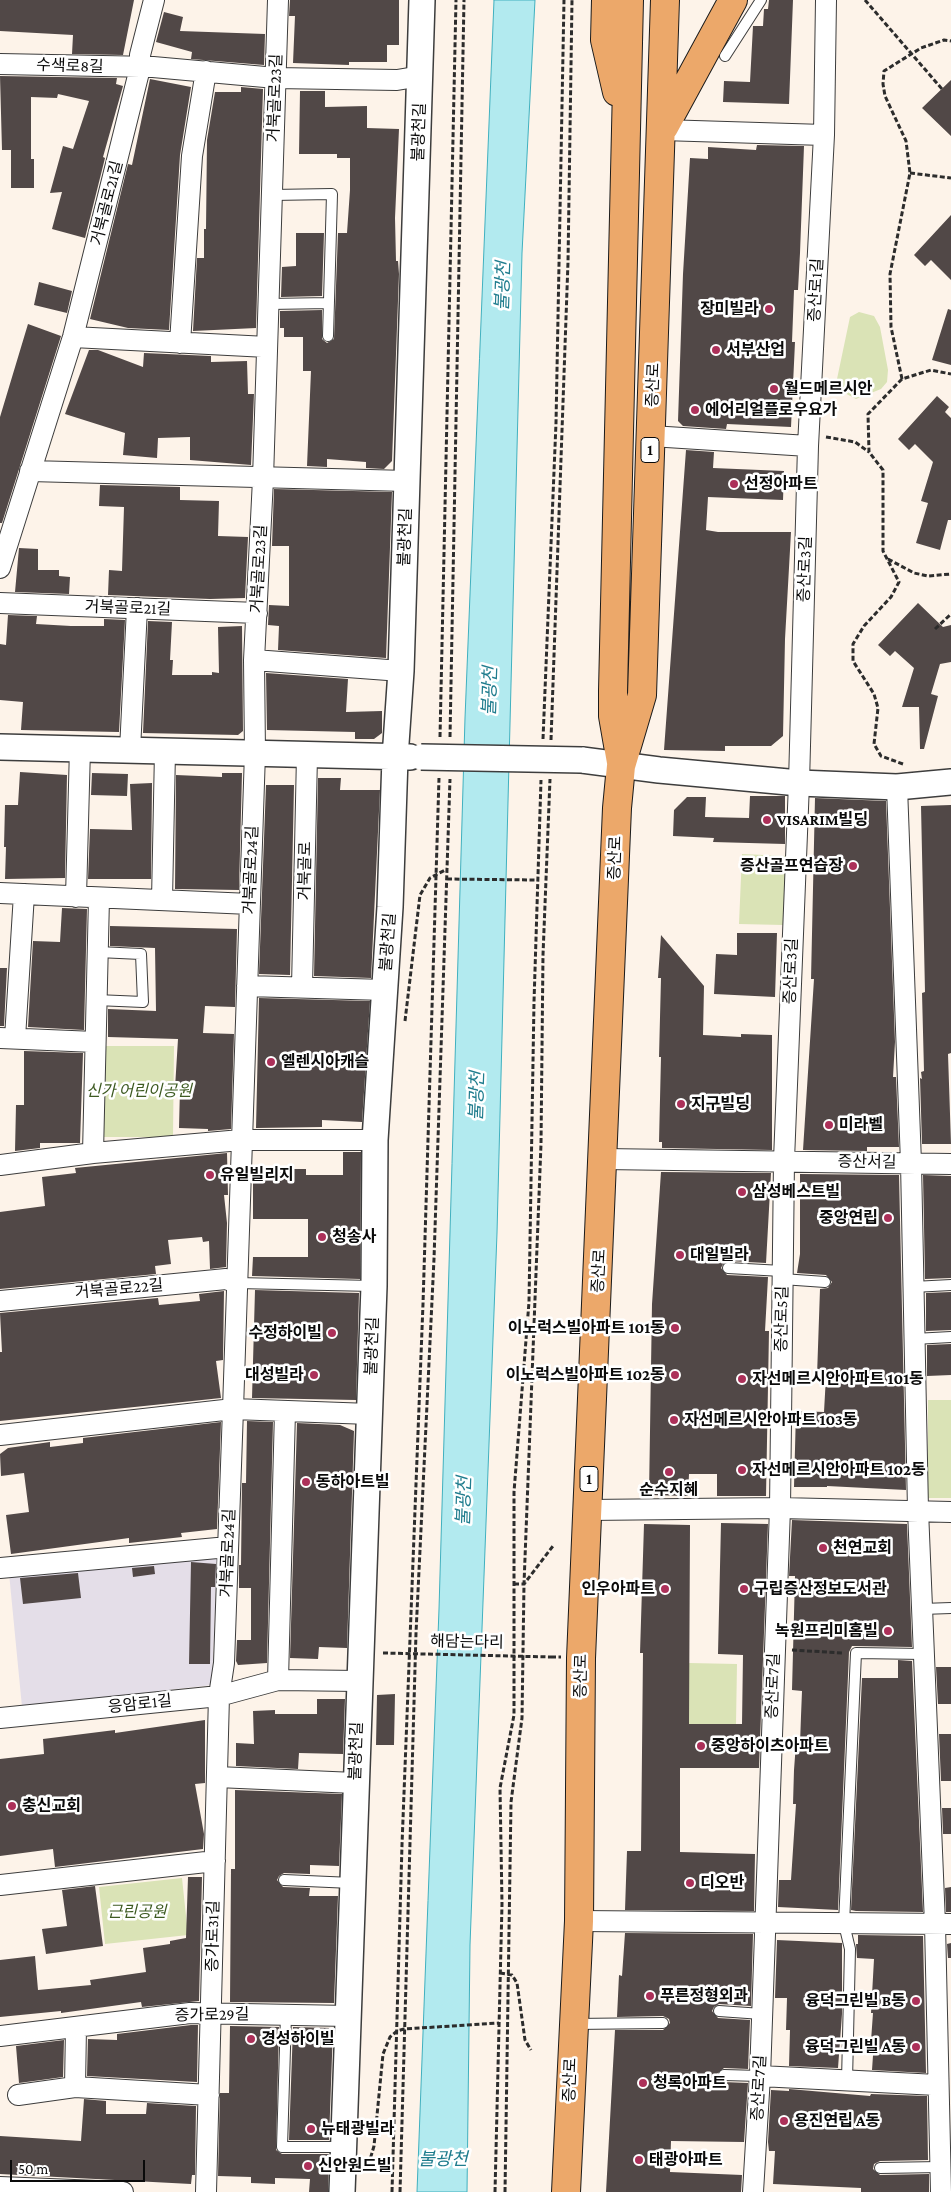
<!DOCTYPE html>
<meta charset="utf-8">
<style>
body{margin:0}
#map{position:relative;width:951px;height:2192px;overflow:hidden;background:#fdf3e9;font-family:"Crimson Pro",serif}
canvas{display:block}
.scale{position:absolute;left:10px;top:2160px;width:135px;height:22px;box-sizing:border-box;border:2px solid #0a0a0a;border-top:0;padding-left:6px;font-size:15px;line-height:18px;white-space:nowrap;color:#0a0a0a;-webkit-text-stroke:4px #fff;paint-order:stroke}
</style>
<div id="map">
<canvas width="951" height="2192"></canvas>
<div class="scale">50 m</div>
</div>
<script>
const ctx = document.querySelector('canvas').getContext('2d');
ctx.lineJoin = 'round';
function paint(path, color) {
  ctx.fillStyle = color;
  ctx.fill(path, 'evenodd');
}
function poly(rows) {
  const path = new Path2D();
  for (const r of rows) {
    path.moveTo(r[0], r[1]);
    for (let i = 2; i < r.length; i += 2) path.lineTo(r[i], r[i + 1]);
  }
  return path;
}
function stroke(path, color, width, dash) {
  ctx.strokeStyle = color;
  ctx.lineWidth = width;
  ctx.lineCap = dash ? 'butt' : 'round';
  ctx.setLineDash(dash || []);
  ctx.stroke(path);
}
function write(font, color, halo, rows, align = 'center') {
  ctx.font = font + ' "Crimson Pro","Noto Sans KR",serif';
  ctx.lineWidth = 5;
  ctx.setLineDash([]);
  ctx.textBaseline = 'middle';
  ctx.strokeStyle = halo;
  ctx.fillStyle = color;
  for (const [text, x, y, turn = 0] of rows) {
    ctx.save();
    ctx.translate(x, y);
    ctx.rotate((+turn || 0) * Math.PI / 180);
    ctx.textAlign = isNaN(turn) ? turn : align;
    if (halo) ctx.strokeText(text, 0, 0);
    ctx.fillText(text, 0, 0);
    ctx.restore();
  }
}
const industrial = poly([
 [217,1556,212,1685,22,1707,9,1573]
]);
const green = poly([
 [859,312,874,316,880,327,888,370,887,382,881,389,856,399,839,390,837,379,850,317],
 [742,854,786,856,783,925,739,924],
 [104,1046,174,1046,173,1137,104,1137],
 [928,1400,951,1400,951,1498,928,1498],
 [689,1663,737,1664,736,1724,689,1724],
 [182,1878,188,1935,105,1944,99,1887]
]);
const water = poly([
 [494,0,535,0,522,253,497,1233,470,1945,467,2192,417,2192,439,1609,465,718,494,0]
]);
const building = poly([
 [0,0,134,0,123,55,72,54,73,35,0,31],
 [290,0,399,0,399,45,387,45,387,62,349,62,349,65,293,63,295,16,289,16],
 [769,0,793,0,789,104,723,102,724,81,750,82,753,26,763,26,764,9,768,9],
 [164,12,183,17,180,31,265,34,264,65,191,59,192,52,156,42],
 [0,76,117,78,116,84,123,86,103,157,105,158,85,238,52,229,62,192,50,193,63,146,73,149,89,101,58,94,57,98,31,97,31,159,34,159,34,188,11,188,11,150,2,150],
 [150,79,191,87,180,155,169,330,128,328,90,319,128,164,132,165],
 [951,80,951,136,922,108],
 [241,87,263,89,256,328,193,331,197,258,204,258,204,229,206,229,207,140,215,92,241,92],
 [300,91,325,91,325,107,367,106,367,128,399,129,395,218,396,261,398,261,399,274,392,461,384,469,366,468,366,462,327,459,327,467,307,466,311,371,303,371,303,337,284,337,284,328,280,328,280,311,322,310,322,339,327,343,334,339,338,233,347,233,350,190,350,158,337,158,337,154,299,154],
 [757,145,804,146,800,253,798,290,794,290,792,342,795,342,791,427,727,424,726,429,683,426,678,421,683,274,690,158,708,159,708,147,756,150],
 [951,215,951,280,931,260,925,266,914,255],
 [296,233,324,233,322,296,281,297,282,267,296,266],
 [39,282,72,291,67,313,34,305],
 [948,309,951,310,951,365,932,360],
 [28,324,61,336,2,523,0,523,0,417],
 [89,350,98,350,143,367,144,353,211,356,211,362,247,361,248,394,254,394,251,465,190,460,190,437,158,438,157,458,123,455,125,433,65,414],
 [937,396,949,407,945,412,951,418,951,520,948,520,940,550,916,543,928,503,921,501,933,462,915,444,909,450,898,439],
 [686,450,714,452,713,468,784,471,783,500,708,497,706,530,718,532,791,532,785,639,783,736,771,746,725,746,725,751,664,750],
 [100,485,180,487,180,500,219,501,218,536,248,537,245,598,210,599,108,595,109,570,122,571,124,507,99,506],
 [274,489,392,492,386,658,278,650,279,626,268,625,269,605,289,606,289,546,272,546],
 [19,548,38,549,38,570,59,570,59,576,70,577,69,594,15,592],
 [918,603,943,627,951,625,951,662,940,664,931,694,938,696,924,749,920,749,919,707,902,707,914,668,895,651,890,656,878,645],
 [8,615,37,616,36,624,71,626,104,626,104,619,125,620,119,732,21,730,23,702,0,700,0,644,6,645],
 [148,621,172,622,170,660,173,660,172,675,212,675,212,672,219,673,218,627,242,626,243,731,238,735,143,733],
 [266,673,348,679,346,712,382,711,382,733,374,739,355,739,355,732,267,730],
 [20,772,67,775,65,878,5,879,6,847,4,847,5,805,18,805],
 [92,773,128,774,127,796,91,795],
 [222,773,242,773,239,890,175,889,176,775,222,777],
 [318,778,341,778,340,790,380,790,371,978,314,976],
 [152,783,151,879,88,879,90,829,132,830,130,784],
 [266,785,294,785,290,975,259,974],
 [750,796,785,796,785,844,713,842,714,838,673,836,674,810,687,797,706,797,705,817,749,818],
 [815,798,886,801,895,1042,893,1077,896,1077,899,1147,867,1147,867,1151,803,1150,814,979,811,979],
 [951,805,951,1053,948,1054,951,1144,922,1144,920,1078,922,1079,921,1072,924,1071,922,993,925,992,921,806],
 [62,908,87,909,84,1030,28,1027,33,941,60,942],
 [110,926,237,929,235,1007,205,1006,203,1033,234,1034,231,1129,208,1131,208,1129,179,1128,180,1088,175,1088,178,1039,108,1037,108,1009,156,1011,155,948,110,946],
 [737,933,777,933,775,997,714,994,716,954,737,955],
 [661,935,704,986,703,1035,741,1037,741,1034,772,1035,772,1150,662,1148,662,1142,659,1142,661,1057,659,1057,661,978,658,978],
 [0,968,7,968,4,1026,0,1026],
 [259,998,370,1001,362,1122,322,1120,322,1127,256,1128],
 [24,1051,83,1053,80,1143,40,1143,40,1148,15,1151,16,1105,24,1105],
 [343,1152,361,1152,360,1279,252,1276,253,1257,308,1257,308,1219,253,1219,253,1169,306,1169,306,1175,343,1175],
 [227,1153,228,1195,224,1195,227,1223,226,1267,210,1269,209,1241,203,1242,202,1237,168,1240,171,1264,155,1266,156,1274,0,1289,0,1212,45,1206,42,1177,76,1173,75,1168],
 [661,1172,771,1173,766,1263,728,1261,723,1264,721,1268,727,1275,768,1277,765,1331,769,1331,766,1496,717,1496,717,1474,689,1474,688,1496,649,1495,652,1304],
 [800,1174,899,1175,906,1490,827,1486,827,1487,794,1487,796,1411,824,1412,826,1376,817,1376,820,1289,828,1288,832,1282,826,1275,797,1273,800,1254],
 [923,1175,951,1176,951,1278,925,1279],
 [255,1290,359,1293,356,1400,252,1398],
 [224,1291,223,1360,216,1361,221,1398,0,1421,0,1352,2,1352,0,1313,158,1298,159,1305,200,1301,199,1294],
 [951,1292,951,1330,926,1331,926,1293],
 [951,1344,951,1375,927,1376,927,1345],
 [247,1421,273,1422,267,1663,238,1665,236,1661,237,1640,251,1640,251,1588,239,1588,239,1565,241,1565,242,1483,246,1483],
 [221,1422,217,1529,181,1533,182,1537,129,1543,129,1538,11,1554,6,1515,29,1512,24,1473,1,1476,0,1454,8,1448,50,1442,50,1447,83,1443,83,1438],
 [297,1423,340,1425,354,1431,347,1648,319,1647,318,1659,290,1658],
 [792,1520,907,1524,912,1647,852,1646,849,1652,838,1910,778,1907,779,1880,791,1880,796,1804,793,1804,794,1770,796,1743,800,1744,801,1716,802,1691,792,1690,795,1576,789,1576],
 [721,1523,768,1524,759,1768,680,1768,680,1852,755,1854,754,1911,625,1910,627,1851,641,1851,643,1653,640,1653,644,1524,690,1525,689,1724,742,1724,743,1655,718,1654],
 [191,1562,216,1564,215,1587,211,1587,210,1664,189,1664],
 [154,1566,155,1574,133,1577,132,1568],
 [78,1573,81,1598,23,1604,20,1578],
 [898,1660,912,1661,923,1912,856,1911,851,1910,862,1678,898,1678],
 [936,1667,951,1667,951,1704,938,1704],
 [395,1694,394,1745,376,1745,377,1695],
 [317,1699,345,1699,343,1754,299,1753,298,1769,236,1766,236,1743,254,1744,253,1711,275,1710,275,1714,317,1714],
 [205,1720,205,1783,195,1784,204,1834,203,1849,55,1867,53,1849,0,1856,0,1759,44,1754,43,1739,115,1730,115,1733],
 [939,1734,951,1734,951,1781,941,1781],
 [235,1790,342,1794,339,1866,310,1865,310,1874,284,1873,279,1876,277,1880,283,1887,310,1888,309,1896,338,1896,334,2003,230,2002,231,1869,235,1869],
 [942,1808,951,1808,951,1834,943,1834],
 [188,1877,202,1877,199,2001,142,2007,141,2002,61,2013,61,2011,0,2017,0,1960,35,1956,38,1990,91,1985,90,1980,146,1972,143,1948,170,1944,170,1941,186,1938],
 [95,1886,103,1946,46,1954,42,1929,67,1926,62,1890],
 [951,1887,951,1912,946,1912,945,1888],
 [625,1933,753,1934,751,2006,719,2004,714,2007,712,2011,718,2018,750,2020,748,2069,724,2068,717,2074,718,2079,723,2082,748,2083,744,2142,671,2141,670,2172,742,2175,741,2192,606,2192,615,2030,663,2030,670,2023,669,2019,663,2016,617,2017,619,1975,622,1976],
 [858,1935,923,1936,926,2073,872,2070,874,2041,871,2041,873,2013,871,2013,874,1959,857,1958,856,1944,858,1944],
 [777,1940,842,1943,842,2014,838,2068,789,2066,790,2030,786,2030,787,1998,775,1998],
 [951,1943,951,1958,948,1958,947,1944],
 [191,2025,198,2025,197,2082,87,2076,88,2037,88,2039,117,2040,117,2034],
 [230,2026,279,2027,276,2150,282,2154,329,2154,328,2192,309,2192,310,2179,275,2178,275,2184,251,2183,251,2177,218,2176,220,2093,229,2093],
 [293,2027,333,2028,329,2140,289,2140],
 [64,2040,63,2077,19,2083,16,2046],
 [789,2089,870,2096,871,2094,927,2096,928,2160,880,2161,874,2164,873,2169,880,2175,929,2174,929,2192,861,2192,861,2188,773,2184,775,2151,769,2151,768,2142,771,2090,789,2091],
 [84,2099,106,2101,106,2114,146,2114,147,2103,196,2106,195,2175,192,2175,191,2184,0,2174,0,2136,81,2141]
]);
const path = poly([
 [865,0,942,89],
 [910,173,951,178],
 [902,379,891,327,890,274,910,173,906,141,885,96,883,84,884,71,921,48,944,40,951,41],
 [826,437,855,442,869,452],
 [888,559,914,573,928,576,951,574],
 [935,629,951,614],
 [440,737,456,0],
 [450,737,464,0],
 [543,739,556,423,564,0],
 [551,740,568,262,572,0],
 [903,764,881,756,874,744,878,708,874,694,853,661,853,644,864,626,891,597,899,582,883,551,883,470,869,452,868,414,902,379,931,370,951,374],
 [447,879,538,880],
 [405,1021,420,895,430,878,447,869],
 [514,1584,524,1584,553,1546],
 [792,1650,843,1653],
 [551,1657,561,1657],
 [500,1973,512,1975,517,1983,525,2040,531,2050],
 [364,2171,369,2163,374,2146,383,2054,390,2037,397,2031,404,2029,499,2023],
 [392,2192,402,1845,423,1304,439,778],
 [400,2192,416,1633,434,1259,450,779],
 [495,2192,502,1904,500,1788,514,1715,514,1492,529,1302,534,1002,541,780],
 [505,2192,511,1802,522,1718,524,1584,541,1144,543,955,550,779]
]);
const service = poly([
 [725,56,761,0],
 [272,195,332,194,328,336],
 [269,304,329,303],
 [96,1000,143,1002,141,954,98,952],
 [728,1268,782,1271],
 [782,1279,825,1282],
 [237,1283,373,1286],
 [913,1287,951,1285],
 [914,1339,951,1337],
 [922,1609,951,1608],
 [284,1880,352,1883],
 [719,2011,762,2014],
 [286,2015,282,2147,343,2147],
 [574,2024,663,2023],
 [724,2075,760,2076],
 [847,2081,850,1949,844,1924,856,1653,924,1654],
 [880,2168,940,2167]
]);
const minor = poly([
 [0,64,153,67,276,78,397,80,421,76],
 [662,130,824,135],
 [73,337,267,347],
 [180,343,192,156,206,71],
 [651,436,808,446],
 [30,471,407,481],
 [0,568,73,337,140,68,140,55,154,0],
 [0,603,257,613],
 [254,660,401,671],
 [130,750,137,608],
 [897,787,911,1163,918,1510,935,1924,941,2192],
 [0,893,250,904],
 [76,897,80,748],
 [162,900,165,751],
 [247,986,385,990],
 [302,987,307,755],
 [0,1038,95,1042],
 [15,1038,24,894],
 [93,1153,99,898],
 [604,1159,951,1164],
 [0,1165,93,1153,241,1140,375,1140],
 [0,1301,226,1279,237,1283],
 [0,1435,233,1409,370,1414],
 [588,1510,780,1508,951,1512],
 [0,1568,228,1547],
 [278,1680,285,1411],
 [0,1718,219,1696,278,1680,359,1681],
 [217,1777,355,1783],
 [0,1885,215,1861],
 [579,1921,951,1924],
 [0,2036,190,2013,348,2016],
 [760,2076,937,2085],
 [75,2087,76,2027],
 [18,2095,75,2087,209,2095],
 [0,2187,123,2192],
 [206,2192,219,1696,224,1663,233,1409,255,753,254,660,263,479,278,0],
 [753,2192,760,2076,780,1508,784,1160,799,783,808,446,824,135,826,0]
]);
const tertiary = poly([
 [0,747,410,757],
 [582,760,659,770,799,783,897,787,951,782],
 [342,2192,374,1286,375,1140,390,907,395,758,401,671,422,0]
]);
const primary = poly([
 [606,0,605,40,617,92],
 [664,127,733,0],
 [621,762,613,716,613,691,629,0],
 [566,2192,579,1921,581,1658,617,808,621,766,642,695,665,0]
]);
const pathBridge = poly([
 [383,1653,551,1657]
]);
const tertiaryBridge = poly([
 [421,757,582,760]
]);
const markers = [
 [769,309,5,"#ac3059"],
 [716,350,5,"#ac3059"],
 [774,389,5,"#ac3059"],
 [695,410,5,"#ac3059"],
 [734,484,5,"#ac3059"],
 [767,820,5,"#ac3059"],
 [853,866,5,"#ac3059"],
 [271,1062,5,"#ac3059"],
 [681,1104,5,"#ac3059"],
 [829,1125,5,"#ac3059"],
 [210,1175,5,"#ac3059"],
 [742,1192,5,"#ac3059"],
 [888,1218,5,"#ac3059"],
 [322,1237,5,"#ac3059"],
 [680,1255,5,"#ac3059"],
 [675,1328,5,"#ac3059"],
 [332,1333,5,"#ac3059"],
 [314,1375,5,"#ac3059"],
 [675,1375,5,"#ac3059"],
 [742,1379,5,"#ac3059"],
 [674,1420,5,"#ac3059"],
 [742,1470,5,"#ac3059"],
 [669,1472,5,"#ac3059"],
 [306,1482,5,"#ac3059"],
 [823,1548,5,"#ac3059"],
 [665,1589,5,"#ac3059"],
 [744,1589,5,"#ac3059"],
 [888,1631,5,"#ac3059"],
 [701,1746,5,"#ac3059"],
 [12,1806,5,"#ac3059"],
 [690,1883,5,"#ac3059"],
 [650,1996,5,"#ac3059"],
 [916,2001,5,"#ac3059"],
 [251,2039,5,"#ac3059"],
 [916,2047,5,"#ac3059"],
 [643,2083,5,"#ac3059"],
 [784,2121,5,"#ac3059"],
 [311,2129,5,"#ac3059"],
 [639,2160,5,"#ac3059"],
 [308,2166,5,"#ac3059"]
];
const shields = [
 [650,450,18],
 [589,1479,18]
];
const shieldNames = [
 ["1",650,450],
 ["1",589,1479]
];
const streetNames = [
 ["수색로8길",70,66,2],
 ["거북골로23길",275,98,-88],
 ["불광천길",419,132,-88],
 ["거북골로21길",107,203,-76],
 ["증산로1길",816,290,-87],
 ["증산로",653,385,-88],
 ["불광천길",405,537,-88],
 ["거북골로23길",259,569,-87],
 ["증산로3길",805,569,-88],
 ["거북골로21길",128,608,2],
 ["증산로",615,858,-88],
 ["거북골로24길",251,870,-88],
 ["거북골로",305,871,-89],
 ["불광천길",388,942,-86],
 ["증산로3길",791,971,-88],
 ["증산서길",867,1162,1],
 ["증산로",599,1271,-87],
 ["거북골로22길",119,1289,-5],
 ["증산로5길",782,1319,-89],
 ["불광천길",372,1346,-88],
 ["거북골로24길",228,1553,-88],
 ["해담는다리",467,1642,1],
 ["증산로",581,1676,-89],
 ["증산로7길",773,1686,-88],
 ["응암로1길",140,1704,-6],
 ["불광천길",356,1751,-88],
 ["증가로31길",213,1936,-89],
 ["증가로29길",212,2015,-1],
 ["증산로",570,2080,-88],
 ["증산로7길",759,2088,-87]
];
const poiNames = [
 ["장미빌라",759,309,"right"],
 ["서부산업",726,350],
 ["월드메르시안",784,389],
 ["에어리얼플로우요가",705,410],
 ["선정아파트",744,484],
 ["VISARIM빌딩",777,820],
 ["증산골프연습장",843,866,"right"],
 ["엘렌시아캐슬",281,1062],
 ["지구빌딩",691,1104],
 ["미라벨",839,1125],
 ["유일빌리지",220,1175],
 ["삼성베스트빌",752,1192],
 ["중앙연립",878,1218,"right"],
 ["청송사",332,1237],
 ["대일빌라",690,1255],
 ["이노럭스빌아파트 101동",665,1328,"right"],
 ["수정하이빌",322,1333,"right"],
 ["대성빌라",304,1375,"right"],
 ["이노럭스빌아파트 102동",665,1375,"right"],
 ["자선메르시안아파트 101동",752,1379],
 ["자선메르시안아파트 103동",684,1420],
 ["자선메르시안아파트 102동",752,1470],
 ["동하아트빌",316,1482],
 ["순수지혜",669,1490,"center"],
 ["천연교회",833,1548],
 ["인우아파트",655,1589,"right"],
 ["구립증산정보도서관",754,1589],
 ["녹원프리미홈빌",878,1631,"right"],
 ["중앙하이츠아파트",711,1746],
 ["충신교회",22,1806],
 ["디오반",700,1883],
 ["푸른정형외과",660,1996],
 ["융덕그린빌 B동",906,2001,"right"],
 ["경성하이빌",261,2039],
 ["융덕그린빌 A동",906,2047,"right"],
 ["청록아파트",653,2083],
 ["용진연립 A동",794,2121],
 ["뉴태광빌라",321,2129],
 ["태광아파트",649,2160],
 ["신안원드빌",318,2166]
];
const parkNames = [
 ["신가 어린이공원",139,1091],
 ["근린공원",137,1912]
];
const waterNames = [
 ["불광천",503,286,-88],
 ["불광천",490,691,-88],
 ["불광천",477,1096,-88],
 ["불광천",464,1501,-88],
 ["불광천",443,2159]
];
paint(industrial, '#e4dee8');
paint(green, '#dae3b6');
paint(water, '#b2eaef');
stroke(water, '#40b0bf', 1);
paint(building, '#514847');
stroke(service, '#3d3d3d', 12);
stroke(minor, '#3d3d3d', 22);
stroke(tertiary, '#3d3d3d', 28);
stroke(primary, '#1b1b1b', 30);
stroke(path, '#2c2c2c', 3, [5, 2.5]);
stroke(service, '#fff', 10);
stroke(minor, '#fff', 20);
stroke(tertiary, '#fff', 25);
stroke(primary, '#eca86a', 28);
stroke(tertiaryBridge, '#3d3d3d', 28, []);
stroke(pathBridge, '#2c2c2c', 3, [5, 2.5]);
stroke(tertiaryBridge, '#fff', 25);
for (const [x, y, r, color] of markers) {
  const dot = new Path2D();
  dot.arc(x, y, r, 0, 2 * Math.PI);
  ctx.fillStyle = color;
  ctx.fill(dot);
  stroke(dot, '#fff', 2);
}
for (const [x, y, w] of shields) {
  const box = new Path2D();
  box.roundRect(x - w / 2, y - 12.5, w, 25, 4);
  ctx.fillStyle = '#fff';
  ctx.fill(box);
  stroke(box, '#0a0a0a', 1);
}
write('bold 15px', '#0a0a0a', null, shieldNames);
write('16px', '#0a0a0a', '#fff', streetNames);
write('bold 16px', '#0a0a0a', '#fff', poiNames, 'left');
write('italic 16px', '#3d5a21', '#fff', parkNames);
write('italic 18px', '#207d8e', '#fff', waterNames);
</script>
